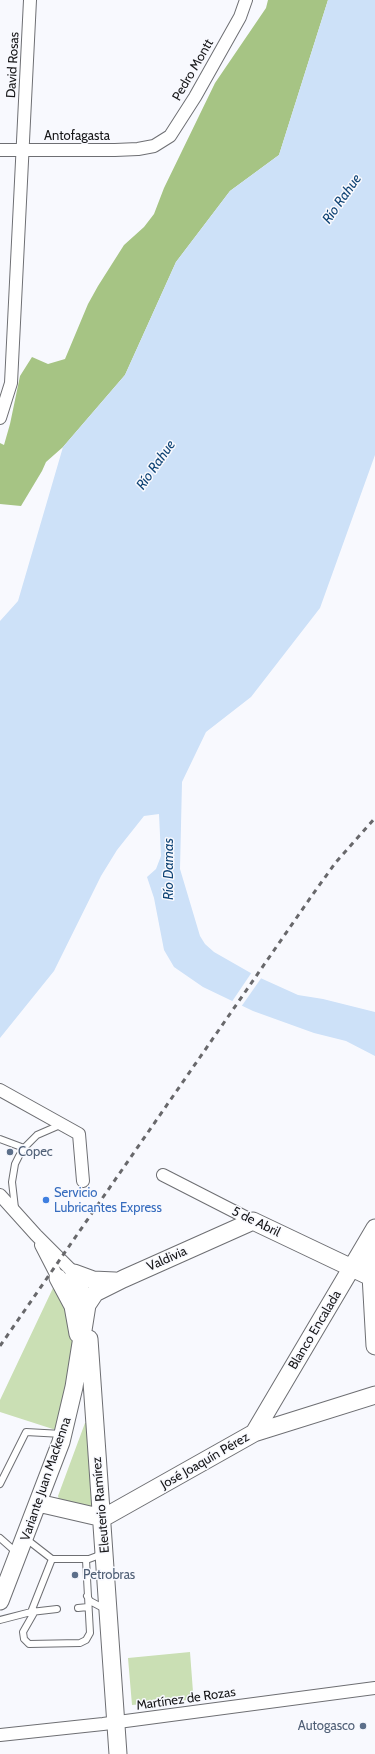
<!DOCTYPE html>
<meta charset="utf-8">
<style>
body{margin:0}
canvas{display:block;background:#f8f9fe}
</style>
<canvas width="375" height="1754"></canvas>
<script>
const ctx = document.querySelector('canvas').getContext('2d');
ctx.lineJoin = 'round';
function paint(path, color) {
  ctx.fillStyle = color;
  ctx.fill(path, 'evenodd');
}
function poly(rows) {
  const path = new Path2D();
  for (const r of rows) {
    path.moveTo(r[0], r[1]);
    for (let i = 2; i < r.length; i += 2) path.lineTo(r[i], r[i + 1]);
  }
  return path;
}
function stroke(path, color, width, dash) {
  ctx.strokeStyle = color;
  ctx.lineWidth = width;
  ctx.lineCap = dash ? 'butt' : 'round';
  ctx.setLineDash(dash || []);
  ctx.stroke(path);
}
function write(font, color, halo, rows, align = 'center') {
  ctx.font = font + ' Cabin,sans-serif';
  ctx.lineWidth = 3;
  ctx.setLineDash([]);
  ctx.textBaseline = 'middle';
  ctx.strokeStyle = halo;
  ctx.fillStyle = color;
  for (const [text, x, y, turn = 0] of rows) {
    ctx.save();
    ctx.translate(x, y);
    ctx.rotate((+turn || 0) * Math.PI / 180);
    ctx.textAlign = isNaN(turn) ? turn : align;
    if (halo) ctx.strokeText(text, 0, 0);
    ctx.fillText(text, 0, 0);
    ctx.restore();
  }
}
const green = poly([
 [53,1288,64,1302,73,1333,73,1351,59,1431,0,1412,0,1400],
 [85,1423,92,1423,98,1511,61,1507,58,1496],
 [190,1652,193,1692,188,1700,132,1705,128,1658]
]);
const forest = poly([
 [268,0,328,0,279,155,230,191,176,262,125,375,63,447,46,462,42,471,21,506,0,504,0,443,4,445,10,424,20,376,32,357,48,364,65,359,88,304,98,286,124,245,144,227,154,214,164,188,215,83,266,8]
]);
const water = poly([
 [328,0,375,0,375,455,320,608,251,697,206,732,182,782,180,869,200,936,205,944,214,952,256,976,298,995,323,999,375,1012,375,1056,346,1041,314,1033,253,1011,203,987,174,967,164,950,154,898,147,877,156,869,161,856,159,814,144,816,117,850,101,876,54,971,0,1038,0,621,18,601,63,447,125,375,176,262,230,191,279,155]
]);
const pier = poly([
 [252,972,262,977,241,1007,231,1003]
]);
const lane = poly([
 [0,1139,24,1148],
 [15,1208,12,1182,15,1164,19,1156,24,1148,37,1135,60,1125],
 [0,1484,26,1432,62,1434],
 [0,1538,17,1553],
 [25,1538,52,1559,89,1559,97,1556,101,1551],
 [87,1596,90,1601,105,1609],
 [78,1608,88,1607],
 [35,1611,23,1632,24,1639,29,1644,80,1643,86,1640,90,1633,86,1560],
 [31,1612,52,1559],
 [0,1620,31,1612,57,1609]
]);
const street = poly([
 [0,150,115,150,138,149,154,146,170,136,195,97,240,17,246,0],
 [0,418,11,383,30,0],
 [0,1090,79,1134,83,1181],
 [163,1175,253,1221],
 [0,1195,36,1235,74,1273,81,1283,87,1305],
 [41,1245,58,1278,74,1289,85,1302],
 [0,1735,103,1724,375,1688]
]);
const secondary = poly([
 [369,1240,375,1346],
 [74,1273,93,1280,115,1281],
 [58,1278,73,1306,78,1334],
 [89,1339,118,1754],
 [254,1433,375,1228],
 [38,1503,103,1518,254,1433,375,1395],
 [0,1601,61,1442,74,1387,87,1305,95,1293,123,1279,253,1221,375,1279]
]);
const rail = poly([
 [0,1346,313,894,336,862,375,818]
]);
const markers = [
 [10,1152,4,"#5c6f8a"],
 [46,1200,4,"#3f7fe0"],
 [75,1575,4,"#5c6f8a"],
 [363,1726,4,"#5c6f8a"]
];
const streetNames = [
 ["David Rosas",13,65,-87],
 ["Pedro Montt",193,70,-60],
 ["Antofagasta",77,136],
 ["5 de Abril",256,1222,26],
 ["Valdivia",167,1259,-24],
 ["Blanco Encalada",315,1330,-59],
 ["José Joaquín Pérez",205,1461,-30],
 ["Variante Juan Mackenna",46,1479,-71],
 ["Eleuterio Ramírez",101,1505,-95],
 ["Martínez de Rozas",186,1699,-8]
];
const serviceNames = [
 ["Copec",18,1152],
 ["Petrobras",83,1575],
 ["Autogasco",355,1726,"right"]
];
const shopNames = [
 ["Servicio",54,1193],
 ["Lubricantes Express",54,1208]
];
const waterNames = [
 ["Río Rahue",342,199,-55],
 ["Río Rahue",156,465,-55],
 ["Río Damas",169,869,-90]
];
paint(green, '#cadfb4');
paint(forest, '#a6c484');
paint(water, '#cde1f8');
paint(pier, '#f8f9fe');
stroke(lane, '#6e6f73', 8);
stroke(street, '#6e6f73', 14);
stroke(secondary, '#6e6f73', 19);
stroke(lane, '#fff', 6);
stroke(street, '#fff', 12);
stroke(secondary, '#fff', 17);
stroke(rail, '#68686b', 3, [5, 5]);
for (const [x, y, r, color] of markers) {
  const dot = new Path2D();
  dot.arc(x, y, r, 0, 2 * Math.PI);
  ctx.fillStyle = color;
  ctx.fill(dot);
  stroke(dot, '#f8f9fe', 1.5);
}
write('13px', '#171719', '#f8f9fe', streetNames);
write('13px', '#4e5e75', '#f8f9fe', serviceNames, 'left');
write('13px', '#366cbe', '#f8f9fe', shopNames, 'left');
write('italic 14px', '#114576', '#f8f9fe', waterNames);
</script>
